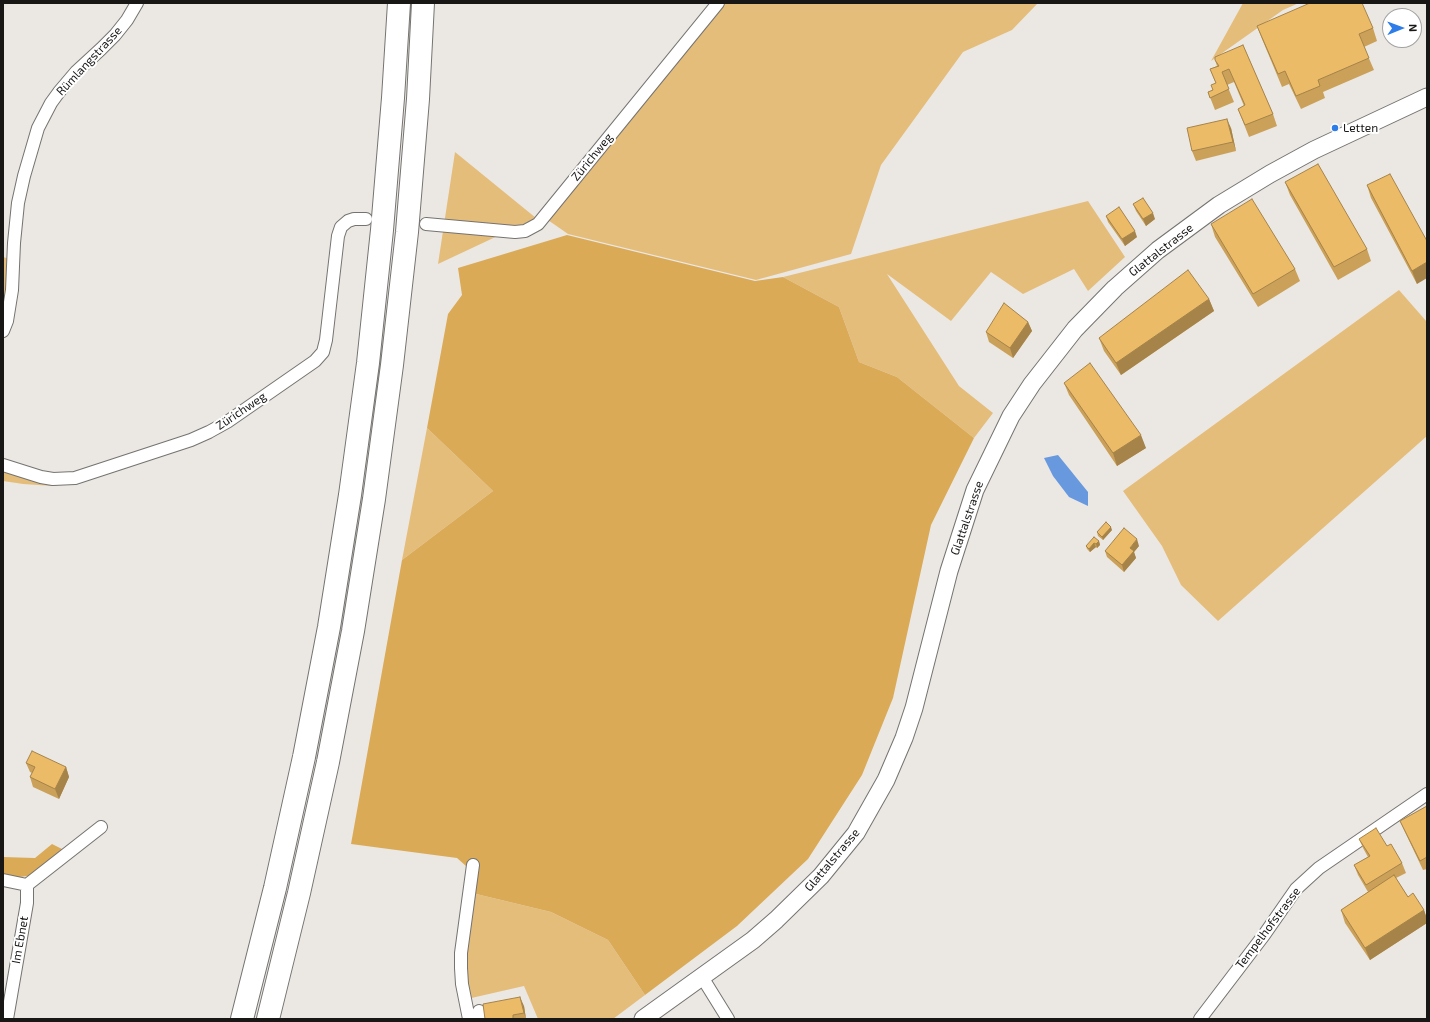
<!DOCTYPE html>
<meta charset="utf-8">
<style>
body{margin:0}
#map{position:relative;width:1430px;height:1022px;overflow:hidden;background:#ebe8e4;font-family:"Exo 2",sans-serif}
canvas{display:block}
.frame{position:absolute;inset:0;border:4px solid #181716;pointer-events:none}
.north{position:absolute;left:1382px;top:8px;width:40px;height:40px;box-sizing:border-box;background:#fff;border:1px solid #a3a2a2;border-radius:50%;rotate:89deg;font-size:11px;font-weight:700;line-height:16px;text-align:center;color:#181716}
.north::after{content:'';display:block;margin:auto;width:14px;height:18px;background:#2d7ce8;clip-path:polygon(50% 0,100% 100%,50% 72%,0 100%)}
</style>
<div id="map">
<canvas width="1430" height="1022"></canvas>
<div class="frame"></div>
<div class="north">N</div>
</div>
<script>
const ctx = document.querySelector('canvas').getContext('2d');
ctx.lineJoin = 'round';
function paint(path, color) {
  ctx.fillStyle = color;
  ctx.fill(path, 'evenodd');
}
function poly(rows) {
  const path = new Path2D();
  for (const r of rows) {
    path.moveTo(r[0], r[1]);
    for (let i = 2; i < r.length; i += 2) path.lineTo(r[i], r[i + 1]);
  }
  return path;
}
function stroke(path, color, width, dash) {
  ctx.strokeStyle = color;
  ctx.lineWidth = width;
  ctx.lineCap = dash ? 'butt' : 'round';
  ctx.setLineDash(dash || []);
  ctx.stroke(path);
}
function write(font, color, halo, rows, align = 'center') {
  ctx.font = font + ' "Exo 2",sans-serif';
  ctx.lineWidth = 4;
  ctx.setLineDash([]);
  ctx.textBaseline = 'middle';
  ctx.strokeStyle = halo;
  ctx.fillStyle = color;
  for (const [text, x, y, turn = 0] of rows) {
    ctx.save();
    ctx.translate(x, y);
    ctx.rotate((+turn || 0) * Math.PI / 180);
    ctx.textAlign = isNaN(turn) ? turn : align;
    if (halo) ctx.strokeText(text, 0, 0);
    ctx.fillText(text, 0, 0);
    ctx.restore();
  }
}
const green = poly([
 [721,3,1038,3,1012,30,963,52,881,165,851,254,756,280,568,234,545,218],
 [1243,3,1299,3,1283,10,1211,61],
 [455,152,536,218,438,264],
 [1088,201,1125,257,1088,291,1074,269,1023,294,991,272,951,321,887,274,959,386,993,413,974,438,897,377,859,362,839,307,783,277],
 [3,257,10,259,3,316],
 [1399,290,1427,322,1427,436,1218,621,1181,585,1162,546,1123,491],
 [427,428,493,491,402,560],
 [3,468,66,483,53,486,23,484,3,481],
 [472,893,551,912,608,940,645,995,613,1019,538,1019,524,986,467,999,463,983]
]);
const forest = poly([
 [567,235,755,281,783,277,839,307,859,362,897,377,974,438,931,525,893,698,862,775,808,859,737,926,645,995,608,940,551,912,472,893,475,874,457,858,351,844,402,560,493,491,427,428,448,314,462,295,458,268],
 [52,844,64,850,35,875,12,878,3,877,3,857,35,858]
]);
const water = poly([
 [1058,455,1088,492,1088,506,1069,497,1053,476,1044,458]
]);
const street = poly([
 [426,224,515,232,525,231,538,224,718,3],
 [3,331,7,321,12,290,14,243,18,203,24,176,38,128,51,103,59,92,76,72,101,49,115,35,127,20,137,3],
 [3,465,41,477,53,479,75,478,191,440,209,432,227,422,315,361,323,352,326,340,338,236,341,227,348,221,354,219,366,219],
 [3,880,27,885],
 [27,885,101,827],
 [702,977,728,1019],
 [479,1011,481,1019],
 [7,1019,27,903,27,885],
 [469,1019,462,984,461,968,461,953,473,865],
 [1200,1019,1264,935,1296,889,1319,868,1427,794]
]);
const secondary = poly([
 [643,1019,753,940,776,920,821,876,856,833,886,780,904,738,914,708,949,571,975,490,1011,416,1032,384,1075,329,1115,288,1158,250,1219,205,1270,174,1314,150,1427,97]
]);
const highway = poly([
 [242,1019,275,888,304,757,329,627,350,495,368,363,382,230,393,98,399,3],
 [268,1019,299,893,328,762,353,631,374,499,392,365,407,232,418,99,423,3]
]);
const wall = poly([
 [1257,26,1373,28,1377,41,1364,47,1374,70,1323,92,1325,98,1301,109,1289,84,1282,87,1262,39],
 [1243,45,1273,114,1277,126,1249,137,1238,109,1244,106,1234,82,1227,85,1234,102,1215,110,1208,92,1213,90,1216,84,1210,69,1217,66,1215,60],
 [1231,128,1236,151,1196,161,1192,151],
 [1285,182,1367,249,1371,261,1338,280,1290,195],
 [1367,185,1427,241,1417,284,1371,198],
 [1133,204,1155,219,1146,226,1136,211],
 [1106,216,1137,237,1125,246,1108,222],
 [1211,224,1295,269,1300,281,1258,307,1215,237],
 [1209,299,1214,311,1121,375,1104,351,1099,338],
 [1028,322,1032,331,1013,358,989,342,986,332],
 [1064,383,1146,448,1117,466,1069,395],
 [1112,530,1103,540,1098,536,1097,532],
 [1099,541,1100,545,1097,548,1096,547,1090,552,1087,549,1086,546],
 [1139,546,1134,552,1136,558,1124,572,1107,557,1105,551],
 [26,763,66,767,69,777,59,799,33,787,30,777,32,773,30,772],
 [1427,806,1427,869,1423,870,1404,830,1400,821],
 [1359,839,1387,846,1402,863,1406,873,1396,878,1408,897,1424,910,1427,919,1427,923,1370,960,1345,923,1341,910,1368,892,1358,875,1354,865,1368,857,1363,848],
 [524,1006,526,1019,485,1019]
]);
const shadedWall = poly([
 [1227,119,1231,128,1236,151,1233,142],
 [1153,213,1155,219,1146,226,1143,219],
 [1135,231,1137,237,1125,246,1122,239],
 [1427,262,1427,278,1417,284,1412,271],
 [1209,299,1214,311,1121,375,1116,363],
 [1028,322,1032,331,1013,358,1010,348],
 [1141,435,1146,448,1117,466,1113,453],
 [1111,527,1112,530,1103,540,1102,537],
 [1137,539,1139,546,1134,552,1136,558,1124,572,1122,565,1130,548],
 [1099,541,1100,545,1097,548,1096,544],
 [1094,543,1096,547,1090,552,1089,549],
 [66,767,69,777,59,799,55,789],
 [1424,910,1427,919,1427,923,1370,960,1365,948],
 [520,997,524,1006,526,1019,524,1013]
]);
const building = poly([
 [1310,3,1362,3,1373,28,1359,34,1369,58,1318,80,1320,86,1296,96,1285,71,1278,74,1257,26,1310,3],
 [1243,45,1273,114,1245,125,1238,109,1245,105,1229,69,1222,72,1229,89,1210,98,1208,92,1213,90,1211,85,1216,83,1210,69,1219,66,1215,60,1215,57,1243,45],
 [1227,119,1233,142,1192,151,1187,128,1227,119],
 [1318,164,1367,249,1334,267,1285,182,1318,164],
 [1390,174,1427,241,1427,262,1412,271,1367,185,1390,174],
 [1143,198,1153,213,1143,219,1133,204,1143,198],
 [1252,199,1295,269,1253,294,1211,224,1252,199],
 [1119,207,1135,231,1122,239,1106,216,1119,207],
 [1188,270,1209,299,1116,363,1099,338,1188,270],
 [1004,303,1028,322,1010,348,986,332,1004,303],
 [1090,363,1141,435,1113,453,1064,383,1090,363],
 [1106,522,1111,527,1102,537,1097,532,1106,522],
 [1124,528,1137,539,1130,548,1134,551,1122,565,1105,551,1124,528],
 [1094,537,1099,541,1096,544,1094,543,1089,549,1086,546,1094,537],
 [32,751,66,767,55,789,30,777,35,767,26,763,32,751],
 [1427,806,1427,857,1420,861,1400,821,1427,806],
 [1376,828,1387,846,1391,844,1402,863,1366,885,1354,865,1370,856,1359,839,1376,828],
 [1394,875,1408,897,1413,893,1424,910,1365,948,1341,910,1394,875],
 [520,997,524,1013,513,1015,513,1019,485,1019,483,1004,520,997]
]);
const markers = [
 [1335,128,4,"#2d7ce8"]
];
const streetNames = [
 ["Rümlangstrasse",89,61,-47],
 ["Zürichweg",592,157,-51],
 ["Glattalstrasse",1161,250,-38],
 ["Zürichweg",241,411,-34],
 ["Glattalstrasse",967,518,-71],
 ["Glattalstrasse",832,860,-50],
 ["Tempelhofstrasse",1268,928,-53],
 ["Im Ebnet",20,940,-80]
];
const poiNames = [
 ["Letten",1343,128]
];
paint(green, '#e5bd7b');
paint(forest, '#daaa57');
paint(water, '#6898de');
stroke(street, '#757370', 14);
stroke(secondary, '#757370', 19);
stroke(highway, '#757370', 24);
stroke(street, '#fff', 12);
stroke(secondary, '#fff', 17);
stroke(highway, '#fff', 22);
paint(wall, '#cba159');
paint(shadedWall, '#a58349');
paint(building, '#ecbb68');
stroke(building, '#a58349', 1);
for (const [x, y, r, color] of markers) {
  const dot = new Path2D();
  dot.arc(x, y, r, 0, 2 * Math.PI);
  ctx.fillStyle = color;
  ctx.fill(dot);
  stroke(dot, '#fff', 1.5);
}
write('12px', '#181716', '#fff', streetNames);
write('12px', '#181716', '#fff', poiNames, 'left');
</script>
